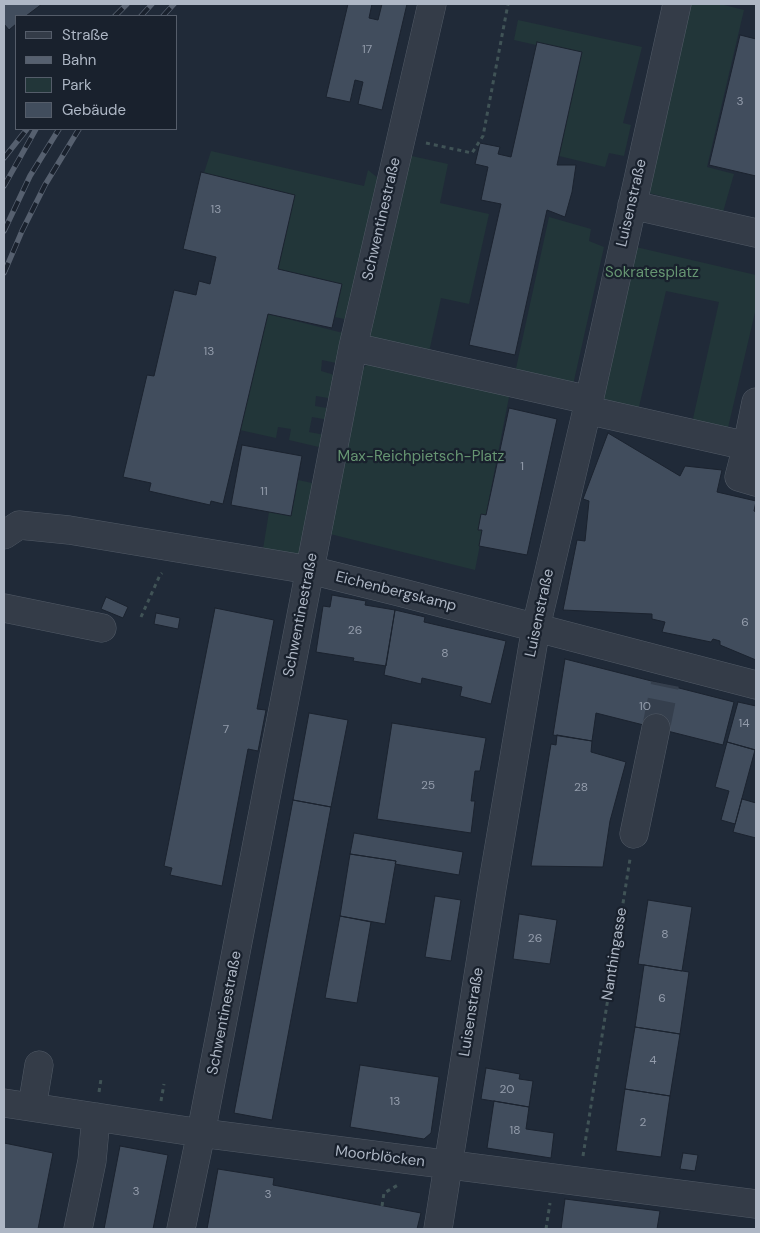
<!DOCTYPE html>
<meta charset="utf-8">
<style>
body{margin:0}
#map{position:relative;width:760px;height:1233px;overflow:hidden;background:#202a38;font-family:"DM Sans",sans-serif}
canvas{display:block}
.frame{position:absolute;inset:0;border:5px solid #aeb7c5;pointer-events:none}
.legend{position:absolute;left:15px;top:15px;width:162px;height:115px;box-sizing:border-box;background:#19212d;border:1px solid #555d6a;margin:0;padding:6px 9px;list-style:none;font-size:15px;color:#aeb7c5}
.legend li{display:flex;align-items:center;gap:10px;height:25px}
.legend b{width:25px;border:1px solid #555d6a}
</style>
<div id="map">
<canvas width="760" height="1233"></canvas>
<div class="frame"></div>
<ul class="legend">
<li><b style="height:6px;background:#343c48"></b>Straße</li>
<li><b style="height:6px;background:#56606f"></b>Bahn</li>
<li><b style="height:14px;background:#223639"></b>Park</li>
<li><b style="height:14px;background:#414d5d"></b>Gebäude</li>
</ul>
</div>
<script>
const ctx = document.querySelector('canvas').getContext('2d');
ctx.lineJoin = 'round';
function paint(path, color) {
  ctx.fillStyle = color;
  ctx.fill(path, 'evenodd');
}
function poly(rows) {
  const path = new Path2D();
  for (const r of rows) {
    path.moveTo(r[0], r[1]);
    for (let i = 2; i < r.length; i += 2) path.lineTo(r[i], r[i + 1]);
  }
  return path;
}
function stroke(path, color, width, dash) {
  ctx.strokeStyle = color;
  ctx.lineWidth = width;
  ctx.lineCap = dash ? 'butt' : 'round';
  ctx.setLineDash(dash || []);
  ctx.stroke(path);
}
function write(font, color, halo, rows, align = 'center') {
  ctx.font = font + ' "DM Sans",sans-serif';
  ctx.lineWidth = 4.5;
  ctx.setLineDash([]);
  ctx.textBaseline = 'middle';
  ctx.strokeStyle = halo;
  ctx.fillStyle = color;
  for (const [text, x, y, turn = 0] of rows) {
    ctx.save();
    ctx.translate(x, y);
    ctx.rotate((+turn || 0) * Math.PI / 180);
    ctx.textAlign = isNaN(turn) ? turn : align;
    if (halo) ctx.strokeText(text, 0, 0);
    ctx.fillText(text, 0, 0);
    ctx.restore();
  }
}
const green = poly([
 [686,4,720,4,744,10,707,167,734,174,723,212,645,192],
 [518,20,642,47,623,123,631,125,624,156,609,153,605,167,559,156,582,52,537,43,536,45,514,40],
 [211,151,364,186,368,170,378,178,349,320,335,317,342,284,278,269,295,195,204,173],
 [407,155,448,164,440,203,489,214,469,304,441,298,429,352,367,337],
 [549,217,591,229,589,241,604,247,573,385,515,373],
 [636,247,756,275,756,308,727,432,692,423,719,302,666,291,638,411,600,402],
 [268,314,347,334,341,364,322,360,321,371,338,376,334,399,316,396,315,406,332,409,329,420,312,417,309,432,325,435,323,448,289,440,291,429,278,427,276,438,240,430],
 [377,361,510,392,475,570,330,534,360,372,367,364],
 [298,480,317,484,306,546,298,557,263,549,269,512,291,516]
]);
const building = poly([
 [4,4,42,4,26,16,16,16,16,24,9,30,4,24,4,4],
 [348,4,372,4,369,18,378,20,382,4,407,4,382,110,358,104,363,82,355,80,350,102,326,97,348,4],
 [740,35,756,39,756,176,709,165,740,35],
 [537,42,582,52,557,165,576,165,572,192,565,217,547,210,515,355,469,345,501,204,481,200,488,167,475,164,480,143,500,147,498,154,511,157,537,42],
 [201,172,295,195,278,269,342,284,332,328,268,314,223,504,211,501,210,505,149,491,151,483,123,477,147,375,154,376,174,290,196,295,199,281,210,284,216,257,183,249,201,172],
 [509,408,557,419,527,555,479,546,482,530,478,530,481,514,486,515,509,408],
 [608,433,680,476,685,466,722,470,717,492,756,501,754,511,756,512,756,660,720,645,720,641,713,639,711,642,662,632,665,622,652,619,652,614,563,610,577,540,585,541,589,501,583,499,608,433],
 [242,445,302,456,291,516,231,505,242,445],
 [332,595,366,601,365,605,395,610,386,666,353,661,354,658,316,652,323,606,330,607,332,595],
 [106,597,128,607,123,618,101,609,106,597],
 [215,608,274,620,257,709,266,710,258,751,248,749,222,886,170,875,172,868,164,866,215,608],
 [395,610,425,617,424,622,506,641,491,704,460,696,462,687,422,678,421,684,384,675,395,610],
 [156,613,180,618,178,629,154,624,156,613],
 [565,659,734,702,723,745,596,713,592,741,553,735,565,659],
 [738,702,756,706,756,750,727,742,738,702],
 [309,713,348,720,331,807,293,800,309,713],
 [392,723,486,738,480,771,475,771,471,801,475,801,471,833,377,819,392,723],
 [557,735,592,741,591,752,626,762,610,821,603,867,531,866,551,744,556,745,557,735],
 [727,742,755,750,735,824,721,820,729,791,715,787,727,742],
 [742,799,756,803,756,838,733,832,742,799],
 [293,800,331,807,272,1120,234,1113,293,800],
 [354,833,463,852,459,875,395,864,396,861,350,854,354,833],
 [350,854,396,861,385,924,340,916,350,854],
 [435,896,461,900,451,961,425,957,435,896],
 [648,900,692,907,682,971,638,964,648,900],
 [519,914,557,920,550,964,513,959,519,914],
 [340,916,371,922,357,1003,325,998,340,916],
 [644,965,689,972,680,1034,635,1027,644,965],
 [635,1027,680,1034,670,1096,625,1089,635,1027],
 [360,1065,439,1077,431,1133,424,1139,350,1127,360,1065],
 [486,1068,520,1074,519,1079,533,1081,529,1107,481,1099,486,1068],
 [625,1089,670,1096,661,1157,616,1151,625,1089],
 [494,1101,529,1107,526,1129,554,1133,551,1158,487,1148,494,1101],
 [4,1143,53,1153,38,1229,4,1229,4,1143],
 [120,1146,168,1155,153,1229,104,1229,120,1146],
 [683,1153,698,1155,695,1171,680,1169,683,1153],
 [218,1169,274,1178,273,1185,421,1213,417,1229,207,1229,218,1169],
 [565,1199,660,1211,657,1229,561,1229,565,1199]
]);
const minorTunnel = poly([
 [656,728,665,684]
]);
const path = poly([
 [426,143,472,153,483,136,508,4],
 [141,617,160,575,162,573],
 [99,1092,101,1079],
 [161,1101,164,1084],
 [583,1156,630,859],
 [382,1206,384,1193,398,1185],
 [546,1229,550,1203]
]);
const minor = poly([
 [632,205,756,233],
 [353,347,589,400],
 [587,410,747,446,739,477,756,482],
 [747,446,756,402],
 [4,535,19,525,69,530,310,570,399,592,756,685],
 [4,608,102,628],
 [634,834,656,728],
 [4,1103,201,1133,756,1204],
 [32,1107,39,1065],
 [78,1229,92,1161,96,1117],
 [181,1229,201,1133,353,347,432,4],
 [438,1229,492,888,536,627,587,410,677,4]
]);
const rail = poly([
 [115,16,127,4],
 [141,16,152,4],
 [163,16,174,4],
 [4,158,27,129],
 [4,186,36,129],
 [4,231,30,176,59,129],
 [4,273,22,231,45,185,79,129]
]);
const numberNames = [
 ["17",367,50],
 ["3",740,102],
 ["13",216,210],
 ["13",209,352],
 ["1",522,467],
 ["11",264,492],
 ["6",745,623],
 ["26",355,631],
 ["8",445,654],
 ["10",645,707],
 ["14",744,724],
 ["7",226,730],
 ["25",428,786],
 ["28",581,788],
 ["8",665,935],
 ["26",535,939],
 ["6",662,999],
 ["4",653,1061],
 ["20",507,1090],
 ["13",395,1102],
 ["2",643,1123],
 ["18",515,1131],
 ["3",136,1192],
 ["3",268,1195]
];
const streetNames = [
 ["Luisenstraße",632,203,-77],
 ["Schwentinestraße",382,219,-77],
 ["Eichenbergskamp",396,592,14],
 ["Luisenstraße",540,613,-78],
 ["Schwentinestraße",301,615,-79],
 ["Nanthingasse",615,954,-81],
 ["Luisenstraße",472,1012,-81],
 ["Schwentinestraße",225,1013,-79],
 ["Moorblöcken",380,1157,7]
];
const parkNames = [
 ["Sokratesplatz",652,273],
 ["Max-Reichpietsch-Platz",421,457]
];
paint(green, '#223639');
paint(building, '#414d5d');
stroke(building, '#1b232f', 1);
stroke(minorTunnel, '#353f4d', 28, [28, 14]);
stroke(minor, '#515a66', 29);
stroke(path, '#405356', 3, [4, 4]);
stroke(minor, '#343c48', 28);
stroke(rail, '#56606f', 5.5);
stroke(rail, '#19212d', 4, [11]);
write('12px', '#939cab', null, numberNames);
write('15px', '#aeb7c5', '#19212d', streetNames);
write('15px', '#669572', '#19212d', parkNames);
</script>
